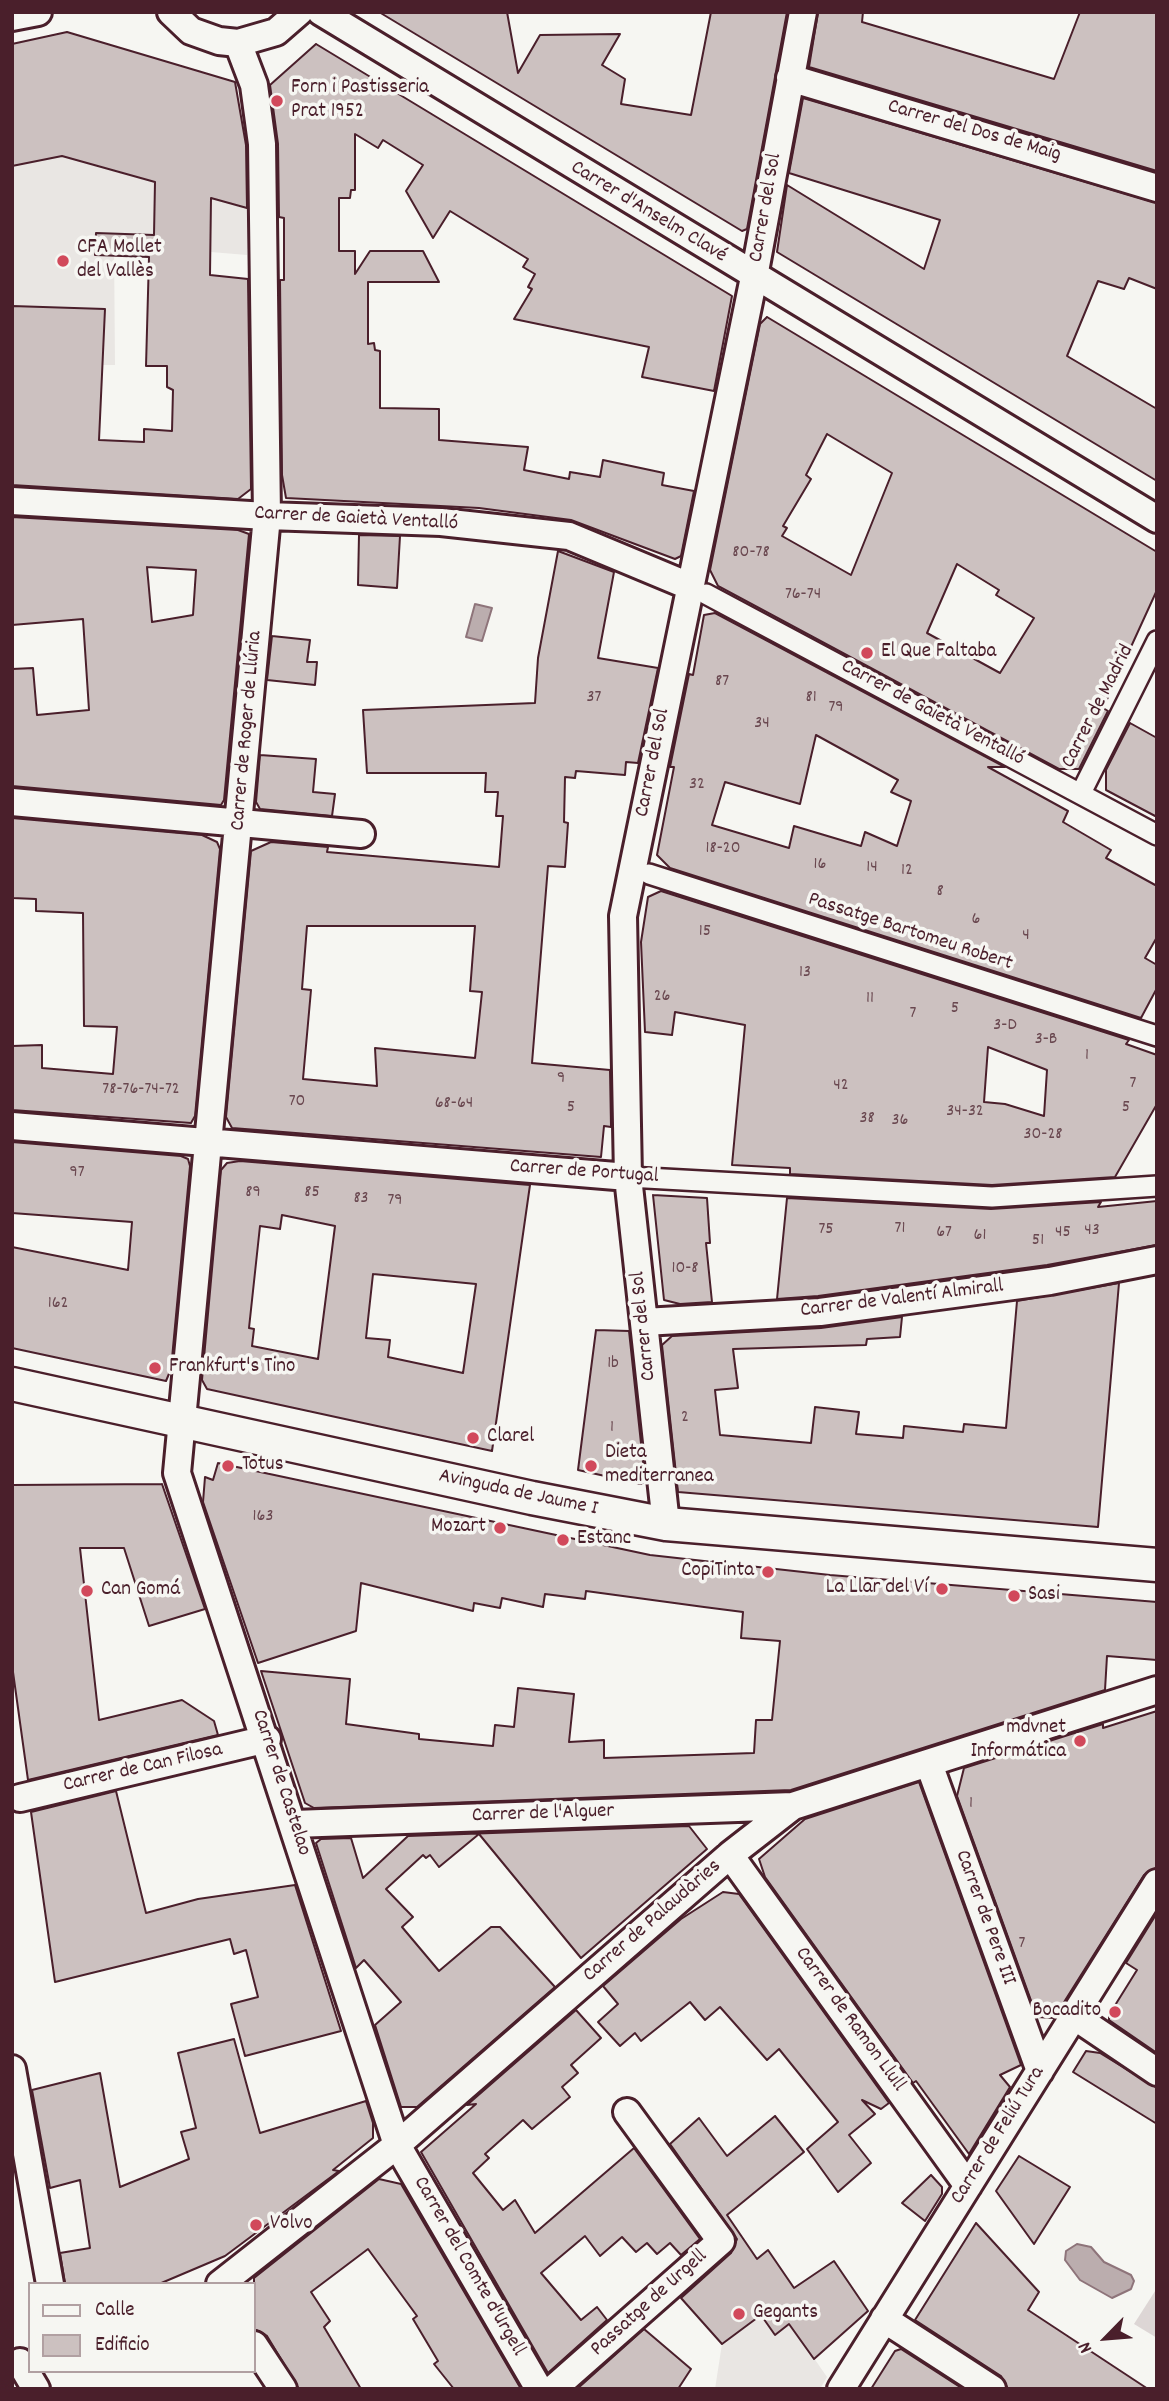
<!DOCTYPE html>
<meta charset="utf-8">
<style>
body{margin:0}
#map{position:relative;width:1169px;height:2401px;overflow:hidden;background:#f6f6f2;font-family:Dekko,sans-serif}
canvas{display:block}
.frame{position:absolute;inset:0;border:14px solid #4a1f2b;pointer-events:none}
.legend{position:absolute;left:28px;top:2282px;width:228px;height:91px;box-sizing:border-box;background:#f6f6f2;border:2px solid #b1a0a2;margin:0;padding:9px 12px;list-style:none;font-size:21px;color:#4a1f2b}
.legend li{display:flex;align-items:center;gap:14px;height:35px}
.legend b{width:35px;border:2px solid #b1a0a2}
.north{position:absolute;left:1071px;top:2303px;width:70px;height:70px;-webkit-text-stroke:5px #f6f6f2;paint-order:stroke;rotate:245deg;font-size:19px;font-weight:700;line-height:28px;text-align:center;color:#4a1f2b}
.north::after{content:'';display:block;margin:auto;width:24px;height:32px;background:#4a1f2b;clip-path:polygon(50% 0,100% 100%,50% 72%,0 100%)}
</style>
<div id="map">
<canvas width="1169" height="2401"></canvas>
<div class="frame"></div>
<ul class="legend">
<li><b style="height:9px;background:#f6f6f2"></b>Calle</li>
<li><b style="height:19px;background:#ccc1c0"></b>Edificio</li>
</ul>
<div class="north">N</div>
</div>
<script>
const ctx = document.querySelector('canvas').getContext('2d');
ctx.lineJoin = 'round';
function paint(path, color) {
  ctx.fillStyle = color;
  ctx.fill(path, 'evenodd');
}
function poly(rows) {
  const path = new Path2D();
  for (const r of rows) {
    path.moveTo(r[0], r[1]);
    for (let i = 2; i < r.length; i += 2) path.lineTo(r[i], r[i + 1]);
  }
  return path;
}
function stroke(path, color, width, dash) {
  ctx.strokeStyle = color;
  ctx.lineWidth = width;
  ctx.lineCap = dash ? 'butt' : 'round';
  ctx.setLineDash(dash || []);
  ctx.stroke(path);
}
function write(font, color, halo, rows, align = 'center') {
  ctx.font = font + ' Dekko,sans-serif';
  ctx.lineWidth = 7;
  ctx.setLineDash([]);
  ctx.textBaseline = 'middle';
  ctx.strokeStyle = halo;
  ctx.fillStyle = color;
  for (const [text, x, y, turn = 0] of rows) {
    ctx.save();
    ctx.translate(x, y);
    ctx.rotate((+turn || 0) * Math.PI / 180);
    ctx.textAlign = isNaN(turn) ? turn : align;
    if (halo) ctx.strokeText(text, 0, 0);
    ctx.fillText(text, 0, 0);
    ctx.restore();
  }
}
const built = poly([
 [62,156,248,208,247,255,114,244,115,365,103,365,102,370,12,366,12,166],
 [735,2244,827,2377,820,2389,715,2389,722,2344,678,2294]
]);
const green = poly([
 [1157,2288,1157,2338,1134,2324]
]);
const water = poly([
 [475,604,492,608,482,641,466,637,475,604],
 [1077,2244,1091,2247,1104,2262,1131,2275,1134,2281,1131,2289,1112,2298,1080,2280,1065,2260,1066,2251,1077,2244]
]);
const building = poly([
 [379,12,507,12,518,73,540,35,620,34,602,65,625,79,621,104,691,115,711,12,787,12,747,229,742,231,379,12],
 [818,12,863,12,862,22,1054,79,1080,12,1157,12,1157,171,809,67,818,12],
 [67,32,235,82,246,145,247,208,211,198,210,275,248,279,251,489,238,499,12,485,12,306,105,309,99,440,144,442,144,429,172,431,173,390,167,387,167,366,146,366,149,257,95,255,96,233,154,235,155,182,62,156,12,166,12,44,67,32],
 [316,44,732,296,714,391,642,377,649,347,514,319,532,289,528,287,535,274,523,267,528,259,450,211,433,238,406,191,423,165,383,140,378,148,355,134,355,190,351,190,350,198,339,198,339,251,355,251,355,274,370,251,423,251,439,282,368,282,368,344,374,343,375,350,380,351,380,408,439,409,439,440,528,447,524,470,569,479,570,472,600,477,603,460,664,473,662,485,694,491,681,556,675,559,571,520,479,508,286,498,282,475,280,280,284,280,284,218,279,217,278,144,270,85,316,44],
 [803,98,1157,203,1157,289,1129,278,1124,289,1098,281,1067,356,1157,409,1157,481,777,252,787,185,924,269,940,220,789,173,803,98],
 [767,317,1157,552,1157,590,1103,708,1108,711,1079,769,1059,769,718,586,710,570,760,324,767,317],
 [827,434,892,473,851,575,782,536,787,528,783,526,811,479,806,475,827,434],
 [957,564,999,590,996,595,1034,618,1000,673,927,633,957,564],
 [12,517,238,530,249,534,224,800,221,805,12,786,12,669,33,668,37,715,89,710,83,619,12,625,12,517],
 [147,567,196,570,193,615,152,622,147,567],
 [359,535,400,536,397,588,358,585,359,535],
 [558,551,614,572,598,658,658,668,638,763,626,762,625,775,576,771,575,778,565,777,564,822,568,823,565,867,548,866,532,1063,610,1070,611,1127,604,1126,601,1157,232,1128,226,1117,251,851,271,842,328,847,327,852,499,867,503,816,496,816,498,792,485,792,486,773,367,773,363,710,535,703,538,658,558,551],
 [307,926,475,926,470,991,482,992,475,1058,375,1048,377,1086,303,1079,311,990,302,989,307,926],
 [715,613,1005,767,988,767,1068,811,1063,822,1111,850,1106,858,1157,886,1157,937,1145,958,1157,965,1157,988,1141,1018,670,868,657,855,674,767,670,767,689,674,693,675,704,615,715,613],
 [816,735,898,780,891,792,911,801,897,846,865,832,861,846,794,826,789,848,712,825,725,782,800,804,816,735],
 [272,636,310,640,307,662,317,662,315,685,267,680,272,636],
 [1130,723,1157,738,1157,817,1106,790,1106,770,1130,723],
 [260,755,316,759,313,792,335,794,332,816,260,809,256,802,260,755],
 [12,818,202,835,217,842,220,849,195,1116,191,1123,12,1110,12,1046,42,1045,42,1068,113,1074,117,1027,84,1026,83,913,36,911,36,899,12,898,12,818],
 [661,891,1129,1040,1126,1044,1157,1055,1157,1104,1115,1177,992,1185,790,1174,790,1168,732,1165,745,1025,675,1012,672,1035,645,1032,641,942,648,897,661,891],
 [988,1047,1047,1070,1044,1116,1005,1104,984,1102,988,1047],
 [12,1142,181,1156,188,1159,190,1166,171,1369,166,1381,12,1348,12,1247,128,1270,132,1222,12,1213,12,1142],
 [240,1161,530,1185,492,1451,207,1389,202,1380,221,1170,227,1163,240,1161],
 [282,1215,335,1226,318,1359,252,1346,254,1329,249,1328,260,1226,280,1229,282,1215],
 [373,1274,476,1284,463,1373,388,1357,390,1340,366,1338,373,1274],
 [653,1195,707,1198,710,1243,706,1243,712,1302,680,1304,664,1300,653,1195],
 [787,1198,991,1209,1101,1202,1098,1207,1157,1201,1157,1245,1047,1265,818,1296,777,1299,787,1198],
 [1119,1283,1098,1527,678,1492,662,1345,672,1336,821,1328,902,1317,900,1337,867,1339,866,1345,733,1349,738,1388,715,1390,720,1435,811,1443,815,1407,859,1412,856,1434,903,1438,904,1426,963,1432,964,1424,1006,1428,1017,1301,1119,1283],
 [596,1330,629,1331,645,1481,641,1484,578,1470,596,1330],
 [218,1463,650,1555,830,1575,1157,1602,1157,1660,1107,1656,1105,1690,791,1790,314,1808,305,1803,261,1671,350,1679,346,1724,419,1734,419,1739,493,1746,495,1725,514,1727,518,1688,574,1694,569,1742,604,1740,604,1758,754,1753,756,1720,772,1720,780,1641,741,1638,743,1612,704,1607,586,1591,585,1599,545,1594,543,1607,502,1598,500,1608,474,1603,473,1611,361,1583,356,1631,258,1663,203,1502,205,1477,213,1480,218,1463],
 [162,1484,205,1609,149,1626,124,1548,80,1548,99,1720,182,1700,214,1721,218,1735,28,1780,12,1665,12,1485,162,1484],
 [1157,1711,1157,1867,1144,1875,1054,2018,1037,2017,957,1796,964,1768,1103,1724,1103,1728,1157,1711],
 [919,1782,1021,2065,1000,2075,1010,2087,969,2154,916,2081,913,2083,765,1877,759,1859,805,1819,919,1782],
 [116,1791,146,1913,198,1899,295,1885,341,2031,245,2056,231,2004,258,1997,246,1950,234,1954,230,1939,55,1982,31,1812,116,1791],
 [689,1826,707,1849,581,1958,479,1834,439,1867,430,1855,426,1858,423,1855,386,1889,413,1917,402,1927,439,1971,491,1927,500,1927,555,1987,417,2107,401,2107,375,2025,401,2002,364,1960,356,1968,316,1843,321,1839,351,1838,363,1878,408,1836,689,1826],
 [723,1892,739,1894,889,2103,881,2109,862,2100,875,2114,849,2135,871,2163,838,2192,807,2149,838,2122,779,2049,767,2060,720,2007,705,2020,690,2002,641,2041,635,2033,620,2046,598,2022,618,2004,603,1986,681,1919,723,1892],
 [1157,1913,1157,2053,1109,2020,1109,2015,1137,1970,1126,1963,1157,1913],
 [576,2010,601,2038,571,2065,578,2073,562,2087,570,2097,532,2129,523,2120,485,2154,489,2158,473,2173,503,2210,515,2200,535,2233,634,2148,700,2239,681,2255,670,2243,657,2254,647,2243,636,2252,622,2237,600,2256,585,2236,541,2273,581,2320,597,2307,607,2320,548,2373,421,2152,476,2104,467,2105,576,2010],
 [234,2039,260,2133,366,2101,373,2123,373,2138,333,2170,339,2171,225,2256,159,2284,65,2284,60,2253,90,2248,80,2180,50,2188,32,2090,100,2073,120,2187,189,2159,181,2132,196,2128,178,2053,234,2039],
 [1086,2051,1100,2053,1157,2088,1157,2124,1073,2072,1086,2051],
 [775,2116,804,2152,727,2215,757,2259,768,2250,794,2288,834,2261,868,2311,814,2359,789,2324,775,2335,761,2315,722,2344,681,2298,731,2253,737,2239,670,2144,699,2118,727,2156,775,2116],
 [1019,2156,1070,2187,1034,2244,996,2191,1019,2156],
 [931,2175,942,2187,942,2194,925,2221,902,2203,931,2175],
 [379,2179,401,2184,521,2389,454,2389,434,2364,438,2361,413,2319,417,2316,368,2249,311,2292,330,2321,324,2327,361,2389,299,2389,267,2336,254,2329,254,2278,379,2179],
 [976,2223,1039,2292,1028,2310,1148,2389,1008,2389,1001,2376,915,2320,976,2223],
 [644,2329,691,2369,678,2389,577,2389,644,2329],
 [901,2349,963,2389,871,2389,895,2351,901,2349]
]);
const pedestrian = poly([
 [706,594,1157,835],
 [1081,793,1157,641],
 [649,874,1157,1036],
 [628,1177,992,1197,1157,1186]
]);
const minor = poly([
 [171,12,191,31,219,41,238,43,276,32,299,12],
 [321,12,1157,519],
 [12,17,38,12],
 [238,43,254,85,262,144,267,516,177,1473,397,2145,539,2389],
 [790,78,1157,188],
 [12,501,267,516,441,522,569,536,689,586],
 [12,802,361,834],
 [12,1126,628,1177],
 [644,1322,820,1312,1050,1281,1157,1260],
 [666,1524,628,1177,623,916,754,277,803,12],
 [929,1764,1040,2071],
 [20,1798,267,1739],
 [294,1824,793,1806],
 [730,1855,968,2186],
 [1074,2016,1157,2072],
 [12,2069,50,2284],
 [220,2284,397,2145,730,1855,793,1806,1157,1690],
 [884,2319,992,2389],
 [254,2345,283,2389],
 [20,2362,36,2389],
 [553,2389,721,2241,627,2112],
 [841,2389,1157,1883]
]);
const tertiary = poly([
 [12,1384,532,1498,666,1524,1157,1565]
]);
const markers = [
 [277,101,7,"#d1495b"],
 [63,261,7,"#d1495b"],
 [867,653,7,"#d1495b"],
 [155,1368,7,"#d1495b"],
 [473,1438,7,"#d1495b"],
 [228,1466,7,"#d1495b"],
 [591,1466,7,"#d1495b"],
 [500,1528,7,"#d1495b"],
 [563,1540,7,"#d1495b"],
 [768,1572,7,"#d1495b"],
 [942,1589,7,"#d1495b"],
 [87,1591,7,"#d1495b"],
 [1014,1596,7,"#d1495b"],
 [1080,1741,7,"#d1495b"],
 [1115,2012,7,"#d1495b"],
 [256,2225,7,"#d1495b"],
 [739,2314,7,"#d1495b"]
];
const numberNames = [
 ["80-78",751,554],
 ["76-74",803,596],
 ["87",722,683],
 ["37",594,699],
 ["81",811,699],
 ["79",836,709],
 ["34",762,725],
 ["32",697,786],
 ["18-20",723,850],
 ["16",820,866],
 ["14",872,869],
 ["12",907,872],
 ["8",940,893],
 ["6",976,921],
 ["15",705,933],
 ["4",1026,937],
 ["13",805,974],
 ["26",662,998],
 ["11",870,1000],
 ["5",955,1010],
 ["7",913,1015],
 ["3-D",1005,1027],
 ["3-B",1046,1041],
 ["1",1087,1057],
 ["9",561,1080],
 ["7",1133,1085],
 ["42",841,1087],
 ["78-76-74-72",141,1091],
 ["70",297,1103],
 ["68-64",454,1105],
 ["5",571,1109],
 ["5",1126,1109],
 ["34-32",965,1113],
 ["38",867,1120],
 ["36",900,1122],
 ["30-28",1043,1136],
 ["97",77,1174],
 ["89",253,1194],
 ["85",312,1194],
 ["83",361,1200],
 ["79",395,1202],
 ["71",900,1230],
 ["75",826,1231],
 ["43",1092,1232],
 ["67",944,1234],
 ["45",1063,1234],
 ["61",980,1237],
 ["51",1038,1242],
 ["10-8",685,1270],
 ["162",58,1305],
 ["1b",613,1365],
 ["2",685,1419],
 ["1",612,1429],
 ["163",263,1518],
 ["1",971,1805],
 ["7",1022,1945]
];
const poiNames = [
 ["Forn i Pastisseria",291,89],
 ["Prat 1952",291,113],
 ["CFA Mollet",77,249],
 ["del Vallès",77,273],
 ["El Que Faltaba",881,653],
 ["Frankfurt's Tino",169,1368],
 ["Clarel",487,1438],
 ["Dieta",605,1454],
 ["mediterranea",605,1478],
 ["Totus",242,1466],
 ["Mozart",486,1528,"right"],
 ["Estanc",577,1540],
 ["CopiTinta",754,1572,"right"],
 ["La Llar del Ví",928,1589,"right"],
 ["Can Gomá",101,1591],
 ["Sasi",1028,1596],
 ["mdvnet",1066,1729,"right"],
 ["Informática",1066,1753,"right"],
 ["Bocadito",1101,2012,"right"],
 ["Volvo",270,2225],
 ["Gegants",753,2314]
];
const streetNames = [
 ["Carrer del Dos de Maig",974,132,16],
 ["Carrer del Sol",767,208,-80],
 ["Carrer d'Anselm Clavé",648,213,31],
 ["Carrer de Gaietà Ventalló",356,520,3],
 ["Carrer de Madrid",1099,707,-63],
 ["Carrer de Gaietà Ventalló",932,714,28],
 ["Carrer de Roger de Llúria",248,731,-85],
 ["Carrer del Sol",654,763,-79],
 ["Passatge Bartomeu Robert",910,933,18],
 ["Carrer de Portugal",584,1173,4],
 ["Carrer de Valentí Almirall",902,1300,-7],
 ["Carrer del Sol",645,1326,-96],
 ["Avinguda de Jaume I",518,1494,12],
 ["Carrer de Can Filosa",143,1769,-13],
 ["Carrer de Castelao",280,1783,72],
 ["Carrer de l'Alguer",543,1815,-2],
 ["Carrer de Pere III",984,1918,70],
 ["Carrer de Palaudàries",653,1922,-41],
 ["Carrer de Ramon Llull",849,2020,54],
 ["Carrer de Feliú Tura",999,2136,-58],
 ["Carrer del Comte d'Urgell",468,2267,60],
 ["Passatge de Urgell",650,2304,-42]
];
paint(built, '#e9e6e3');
paint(green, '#ddd6d5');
paint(water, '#bbadae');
stroke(water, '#8e747a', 2);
paint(building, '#ccc1c0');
stroke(building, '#4a1f2b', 2);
stroke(pedestrian, '#4a1f2b', 24);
stroke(minor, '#4a1f2b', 32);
stroke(tertiary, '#4a1f2b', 37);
stroke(pedestrian, '#f6f6f2', 19);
stroke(minor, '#f6f6f2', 26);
stroke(tertiary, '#f6f6f2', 32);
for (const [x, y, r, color] of markers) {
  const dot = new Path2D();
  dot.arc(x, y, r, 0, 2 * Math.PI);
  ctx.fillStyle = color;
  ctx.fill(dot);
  stroke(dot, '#f6f6f2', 2.5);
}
write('18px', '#6a4850', null, numberNames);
write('21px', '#4a1f2b', '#f6f6f2', poiNames, 'left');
write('21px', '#4a1f2b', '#f6f6f2', streetNames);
</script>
